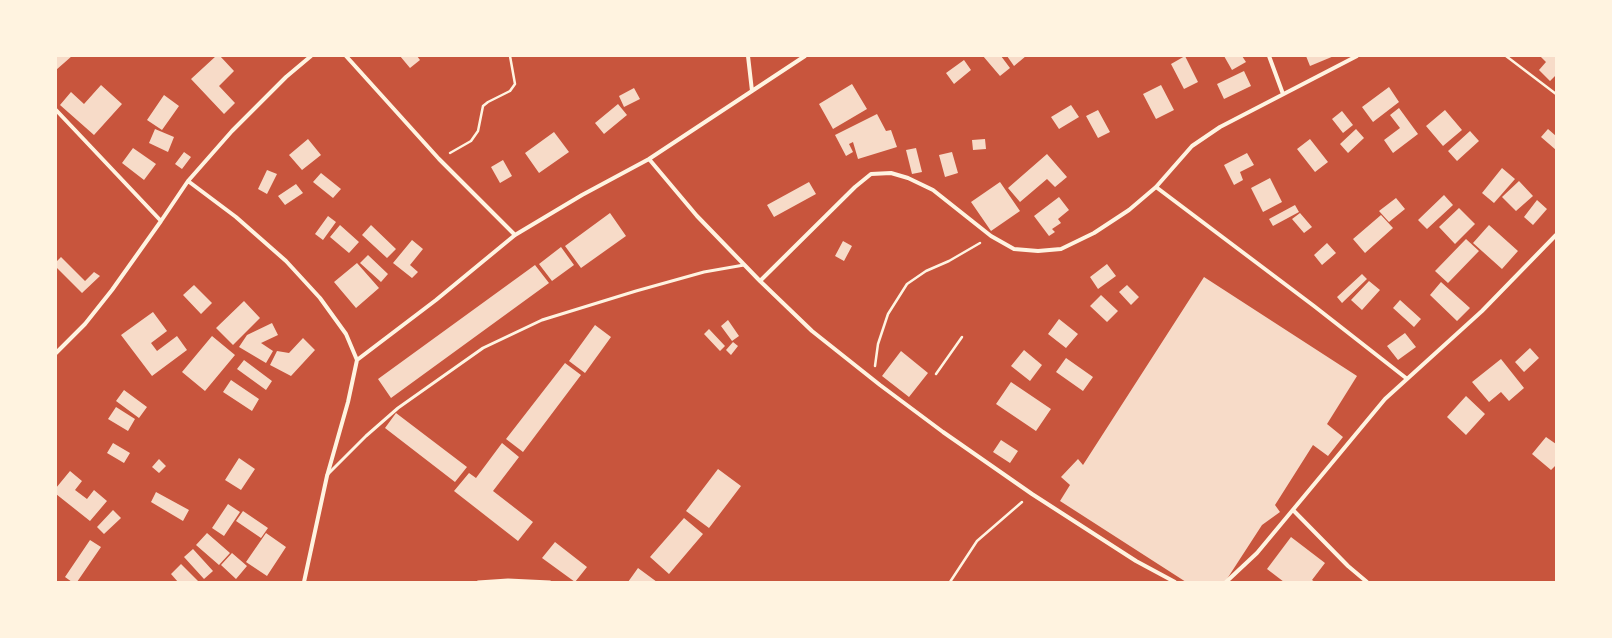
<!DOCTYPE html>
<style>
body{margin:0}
#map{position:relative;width:1612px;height:638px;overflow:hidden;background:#c8553d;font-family:Arial,sans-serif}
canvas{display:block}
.frame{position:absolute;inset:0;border:57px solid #fff3e0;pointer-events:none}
</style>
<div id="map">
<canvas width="1612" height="638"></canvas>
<div class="frame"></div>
</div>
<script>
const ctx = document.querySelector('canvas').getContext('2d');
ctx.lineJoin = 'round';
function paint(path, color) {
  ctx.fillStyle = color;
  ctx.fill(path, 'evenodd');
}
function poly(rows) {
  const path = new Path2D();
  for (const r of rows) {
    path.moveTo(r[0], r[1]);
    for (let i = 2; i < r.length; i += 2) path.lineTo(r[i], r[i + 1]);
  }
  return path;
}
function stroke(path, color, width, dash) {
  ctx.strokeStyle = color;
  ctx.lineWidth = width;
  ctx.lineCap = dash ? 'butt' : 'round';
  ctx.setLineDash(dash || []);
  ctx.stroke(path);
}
const building = poly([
 [56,56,72,56,56,70],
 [216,56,220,56,234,71,219,86,235,103,224,114,191,79],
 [400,56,417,56,420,60,410,68],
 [983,56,1001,56,1010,68,1000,76],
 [1007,56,1026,56,1014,66],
 [1185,56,1198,82,1184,89,1171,64],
 [1224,56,1242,56,1246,62,1232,70],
 [1306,56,1334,56,1310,66],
 [1540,56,1556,56,1556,75,1550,81,1539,70,1546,62],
 [964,60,971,70,954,84,946,73],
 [1244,71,1251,86,1224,99,1217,84],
 [852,84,867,109,833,129,819,104],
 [101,85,122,104,94,135,60,105,71,92,84,104],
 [1161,85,1174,110,1156,119,1143,94],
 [1389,87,1399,102,1373,122,1362,107],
 [634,88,640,99,624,107,619,96],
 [164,95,179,106,162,130,147,120],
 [618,104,627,115,604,134,595,123],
 [1071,105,1079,117,1059,129,1051,117],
 [1399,108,1418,134,1393,153,1384,140,1400,128,1390,115],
 [1098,110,1110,132,1098,138,1086,116],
 [1445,110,1462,130,1443,146,1426,126],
 [1342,111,1353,125,1343,133,1332,119],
 [877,114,886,131,891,130,897,147,858,159,853,142,849,144,853,152,846,156,835,135],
 [155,129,174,137,168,152,149,143],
 [1356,129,1364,138,1348,153,1340,144],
 [1548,129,1556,136,1556,150,1541,137],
 [1470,131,1479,141,1457,161,1448,151],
 [554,132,569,152,539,173,525,153],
 [308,139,321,155,302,170,289,155],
 [985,139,986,149,973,150,972,140],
 [1310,139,1328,162,1315,172,1297,149],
 [133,148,156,164,144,180,122,163],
 [916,148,922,172,912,174,906,150],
 [184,152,191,157,182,169,175,164],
 [952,152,958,173,945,177,939,155],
 [1247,153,1254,165,1240,172,1243,180,1234,185,1224,165],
 [1047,154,1067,177,1055,187,1047,179,1020,202,1008,188],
 [503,160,512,176,500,183,491,167],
 [1502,168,1515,179,1494,203,1482,193],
 [267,170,277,174,267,194,258,189],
 [321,173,341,189,333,198,313,182],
 [1270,178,1282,202,1263,212,1251,188],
 [1519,181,1533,196,1516,211,1502,197],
 [809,182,816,194,774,217,767,205],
 [1000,182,1020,211,991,231,971,202],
 [296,184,303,193,285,205,278,196],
 [1444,195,1453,205,1427,229,1418,220],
 [1059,197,1069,210,1058,219,1061,223,1052,229,1055,232,1049,236,1034,216],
 [1396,198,1405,209,1389,222,1379,211],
 [1537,200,1547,209,1533,225,1524,217],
 [1295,205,1299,212,1273,226,1269,219],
 [1459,208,1475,224,1455,244,1439,227],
 [610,213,626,236,581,268,565,246],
 [1300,213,1312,227,1304,233,1292,219],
 [1381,215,1393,228,1365,253,1353,239],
 [328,216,336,222,323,240,315,234],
 [340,225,359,242,349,253,330,237],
 [371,225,396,249,387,258,362,235],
 [1489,225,1518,251,1502,269,1473,243],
 [1466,239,1479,251,1448,283,1435,271],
 [412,240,423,249,410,265,418,272,412,278,393,263],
 [843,241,852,246,844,261,835,256],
 [1327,243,1336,253,1322,265,1314,255],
 [561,247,574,265,552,281,539,264],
 [368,255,388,274,381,282,360,263],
 [61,257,85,281,94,272,100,276,82,293,56,267,56,262],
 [357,263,379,288,356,308,334,282],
 [1107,264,1116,276,1098,289,1090,277],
 [535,265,549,283,391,398,378,379],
 [1362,274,1367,279,1342,303,1337,297],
 [1204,277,1357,376,1327,424,1343,437,1328,456,1313,445,1275,505,1280,512,1262,525,1225,582,1186,582,1060,501,1070,485,1061,477,1078,459,1083,465],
 [1369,281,1380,290,1362,310,1351,300],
 [1441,282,1470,308,1457,321,1430,295],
 [194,285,212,303,201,314,183,295],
 [1127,285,1139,297,1131,305,1119,292],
 [1101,295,1118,311,1107,322,1090,306],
 [1400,300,1421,319,1414,327,1393,308],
 [244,301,260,318,233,345,216,328],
 [153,312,167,331,151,343,157,351,177,336,187,350,152,376,121,335],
 [1059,319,1078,334,1066,348,1048,334],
 [728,320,739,336,732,341,721,326],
 [272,323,278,335,261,343,273,351,266,363,239,347,247,335],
 [595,325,611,337,585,373,569,361],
 [709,329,725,346,720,351,704,334],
 [1405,333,1416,347,1398,360,1387,346],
 [212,336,235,355,205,391,182,372],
 [303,338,315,350,291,376,270,365,277,351,289,353],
 [733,342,738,346,731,355,726,350],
 [1530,348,1539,358,1524,372,1515,362],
 [1024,350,1042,365,1030,381,1011,366],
 [901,351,928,373,909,397,882,376],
 [1066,358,1093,377,1083,391,1056,372],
 [1501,359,1524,388,1509,401,1501,392,1489,402,1472,382],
 [244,360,272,381,266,390,237,369],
 [565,363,581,375,523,452,506,439],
 [231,380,259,399,252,411,223,392],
 [1011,382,1051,409,1036,431,996,404],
 [124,390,147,407,139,418,116,401],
 [1466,396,1485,414,1466,435,1447,417],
 [116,407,135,419,128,431,108,419],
 [396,413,467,467,455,482,385,428],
 [1546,437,1556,444,1556,465,1551,470,1532,454],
 [1001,440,1018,451,1010,463,993,452],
 [113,443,130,453,124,463,107,453],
 [502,443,519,457,493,491,533,522,518,541,454,491,469,473,476,478],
 [239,458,255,469,241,490,225,480],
 [159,459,166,466,159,473,152,467],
 [718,469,741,486,709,528,686,511],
 [70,471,82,481,75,490,87,499,94,490,107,501,90,521,56,494,56,488],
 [156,492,189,510,183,521,151,502],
 [228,504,240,512,224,536,212,528],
 [113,510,121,518,104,534,97,527],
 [243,511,268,528,261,538,236,521],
 [684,518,703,534,669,574,650,557],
 [207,533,230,553,219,565,196,545],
 [266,533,286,547,267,576,246,562],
 [1291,537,1325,563,1312,580,1315,582,1284,582,1267,569],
 [90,540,101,547,77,582,72,582,65,577],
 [555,542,587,567,575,582,542,558],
 [193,549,213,571,204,579,184,557],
 [232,553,247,566,236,579,221,565],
 [181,564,199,582,178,582,171,574],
 [638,568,657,582,628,582]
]);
const path = poly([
 [1506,56,1556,94],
 [450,153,471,141,478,131,483,106,488,102,510,91,515,84,510,56],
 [875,366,878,344,888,314,907,284,926,271,949,261,980,243],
 [936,374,962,337],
 [950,582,977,541,1022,502]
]);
const service = poly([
 [327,475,366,436,398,408,483,348,542,320,636,291,704,272,744,265],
 [478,582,508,580,550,582]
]);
const minor = poly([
 [346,56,439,159,515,235],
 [748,56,752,91],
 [1269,56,1283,94],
 [56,110,161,221],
 [649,159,697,216,760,281,812,331,880,385,943,432,1032,494,1136,561,1175,582],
 [188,181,236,217,286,261,320,298,346,334,357,360,348,402,327,476,304,582],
 [1156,187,1314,306,1406,378],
 [760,281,855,187,871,174,891,173,908,178,933,190,991,236,1014,249,1038,251,1061,249,1094,233,1129,210,1156,187,1192,146,1220,127,1357,56],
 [56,353,85,324,112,290,161,221,188,181,232,131,286,77,311,56],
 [357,360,436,300,515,235,582,195,649,159,805,56],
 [1293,510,1348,566,1367,582],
 [1226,582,1257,553,1385,399,1482,311,1556,235]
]);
paint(building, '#f7dbc8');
stroke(path, '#fff3e0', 2.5);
stroke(service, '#fff3e0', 3);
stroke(minor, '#fff3e0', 4);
</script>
